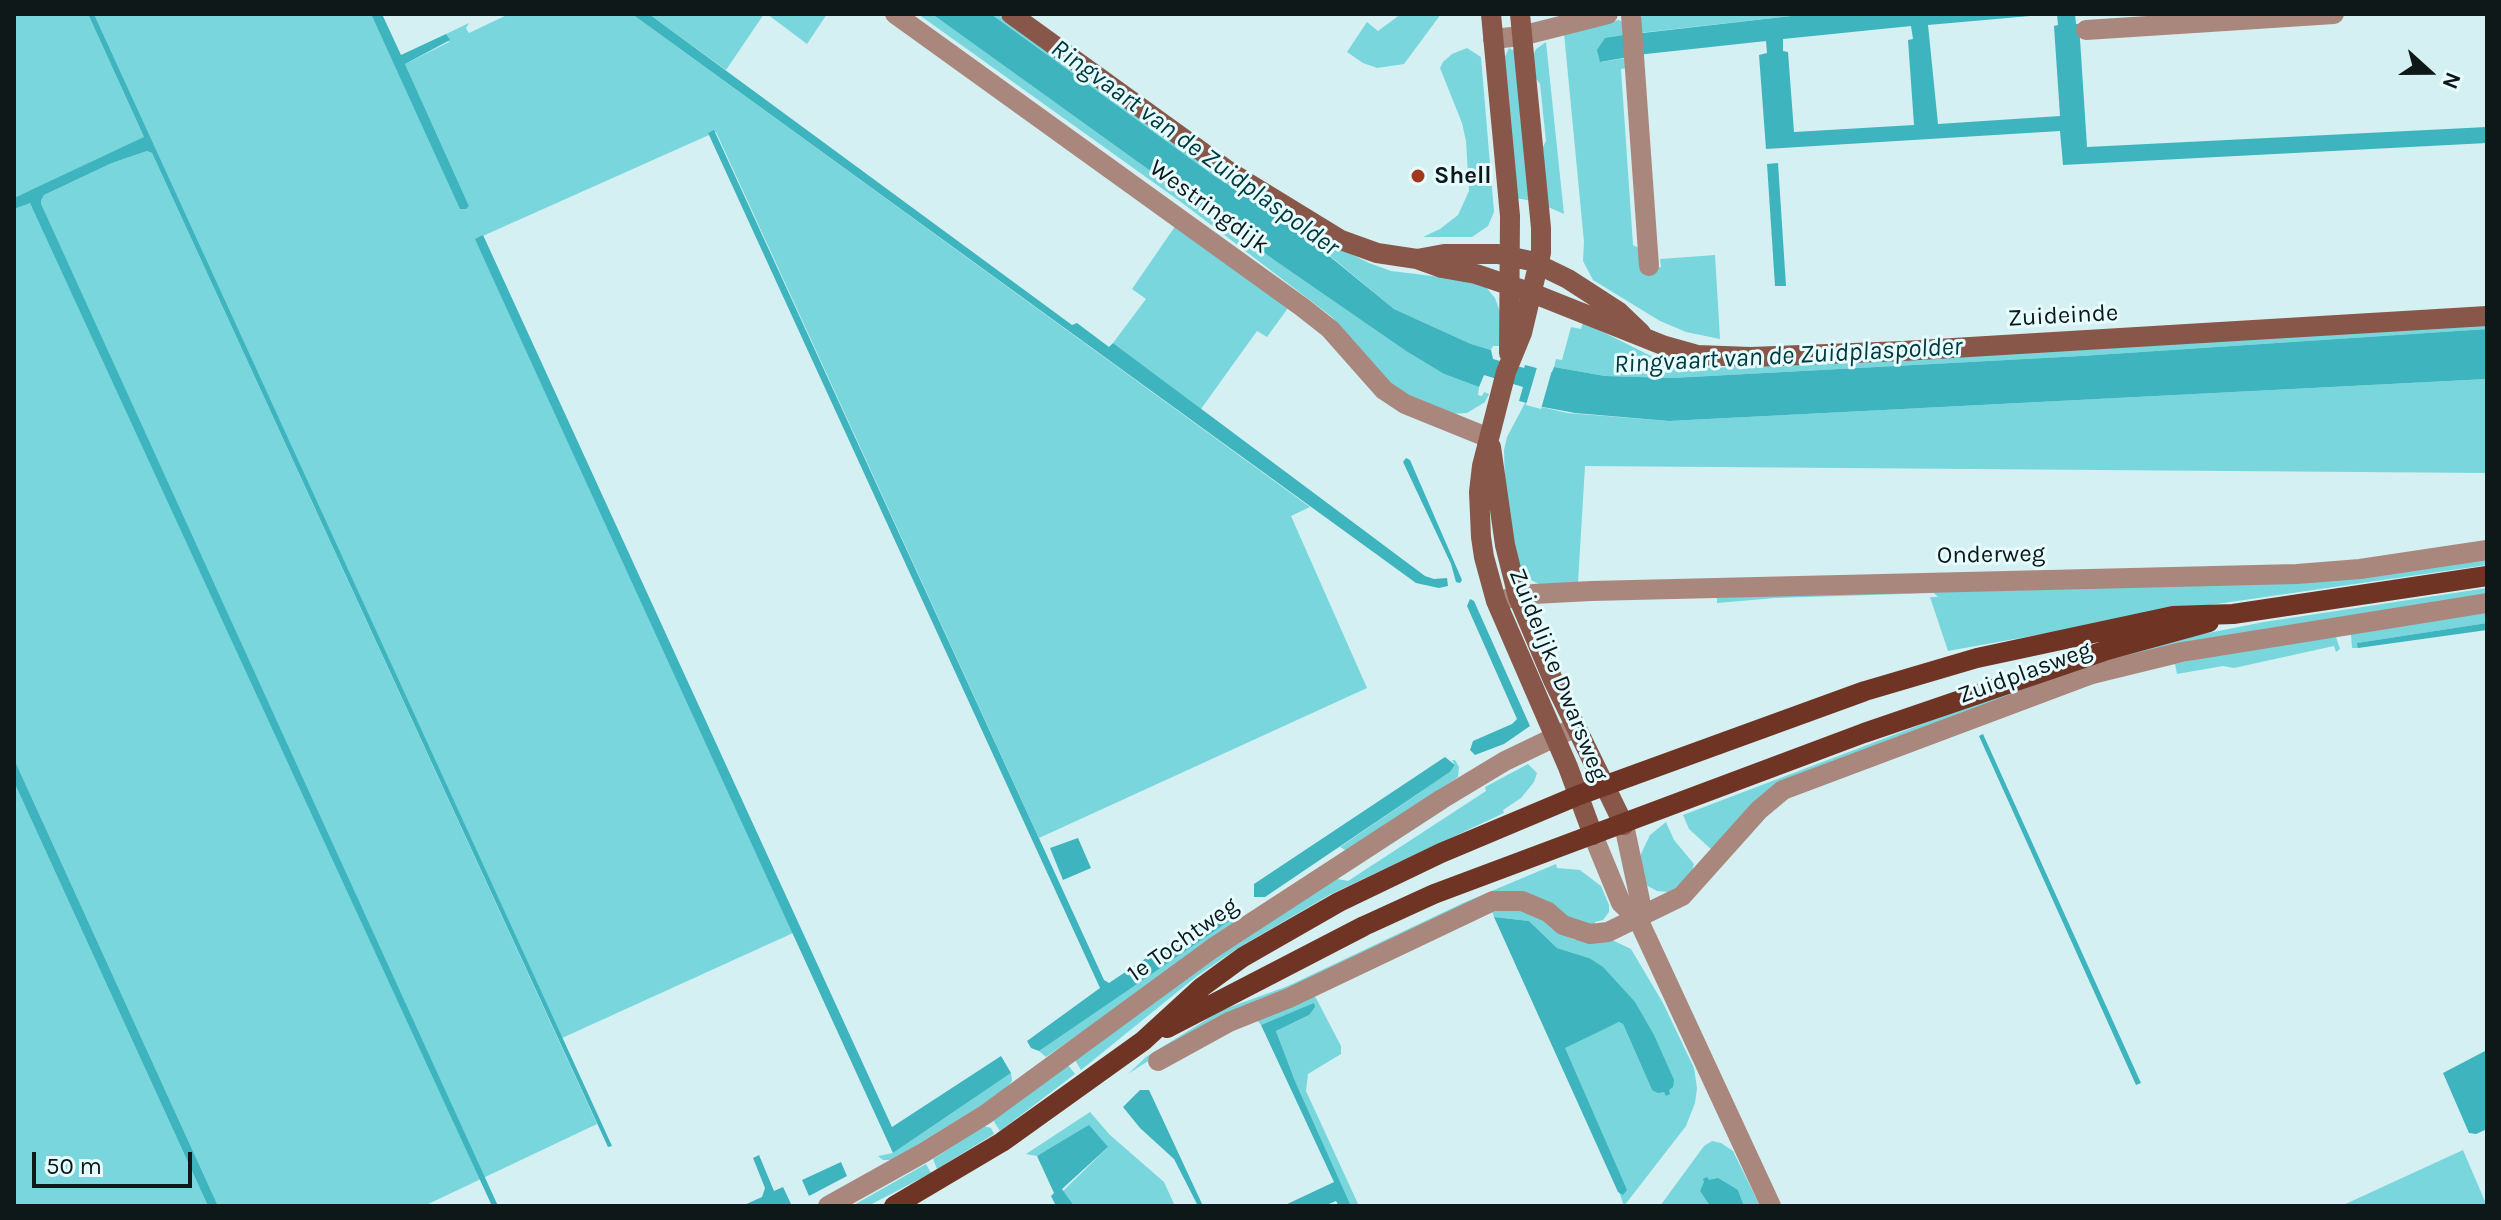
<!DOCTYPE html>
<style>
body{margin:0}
#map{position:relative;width:2501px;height:1220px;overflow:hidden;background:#d5f0f2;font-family:Karla,sans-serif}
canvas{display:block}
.frame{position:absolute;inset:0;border:16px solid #0e1819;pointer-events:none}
.north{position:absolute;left:2389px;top:32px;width:80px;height:80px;-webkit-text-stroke:6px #e6fcfe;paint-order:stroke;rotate:111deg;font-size:22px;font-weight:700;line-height:32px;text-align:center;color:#0e1819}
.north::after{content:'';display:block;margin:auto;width:28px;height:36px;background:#0e1819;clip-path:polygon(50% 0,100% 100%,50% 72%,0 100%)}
.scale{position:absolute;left:32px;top:1152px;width:160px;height:36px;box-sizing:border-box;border:4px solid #0e1819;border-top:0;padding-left:10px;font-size:24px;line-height:28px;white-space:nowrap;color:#0e1819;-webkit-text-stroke:6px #e6fcfe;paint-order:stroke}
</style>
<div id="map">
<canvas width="2501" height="1220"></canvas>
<div class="frame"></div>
<div class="north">N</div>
<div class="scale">50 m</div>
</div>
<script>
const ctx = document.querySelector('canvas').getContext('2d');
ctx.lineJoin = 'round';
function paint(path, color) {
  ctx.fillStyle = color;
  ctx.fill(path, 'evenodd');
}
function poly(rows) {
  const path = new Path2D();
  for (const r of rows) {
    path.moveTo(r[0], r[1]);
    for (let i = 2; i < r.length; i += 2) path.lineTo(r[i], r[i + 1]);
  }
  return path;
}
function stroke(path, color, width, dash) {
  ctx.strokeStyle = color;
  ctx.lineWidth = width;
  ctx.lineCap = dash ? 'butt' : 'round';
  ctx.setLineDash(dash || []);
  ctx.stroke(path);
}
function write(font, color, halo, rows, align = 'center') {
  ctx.font = font + ' Karla,sans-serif';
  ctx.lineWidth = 6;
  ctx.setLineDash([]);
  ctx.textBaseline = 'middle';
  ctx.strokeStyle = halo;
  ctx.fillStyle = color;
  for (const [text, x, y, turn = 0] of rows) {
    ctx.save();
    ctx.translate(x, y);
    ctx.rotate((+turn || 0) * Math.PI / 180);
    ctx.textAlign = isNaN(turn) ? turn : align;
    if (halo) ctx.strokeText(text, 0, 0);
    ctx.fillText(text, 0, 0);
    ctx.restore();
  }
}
const green = poly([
 [14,14,88,14,144,137,141,141,14,198],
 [94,14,371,14,461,209,469,206,405,64,449,42,446,34,469,23,466,28,469,33,509,14,632,14,1310,507,1291,516,1367,688,1039,838,716,132,708,133,709,135,476,239,793,933,562,1038],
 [649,14,764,14,726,70],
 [767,14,827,14,807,44],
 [918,14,932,14,1277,262,1406,351,1444,374,1479,387,1478,395,1482,396,1484,392,1489,394,1485,402,1467,413,1450,414,1426,407,1388,382,1332,317,1185,205],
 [991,14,997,14,1236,186,1335,246,1369,263,1391,271,1474,281,1485,286,1495,298,1500,312,1501,346,1493,346,1491,350,1471,344,1394,309,1317,245,1317,241,1213,175],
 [1401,14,1441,14,1404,64,1377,68,1363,63,1347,52,1367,22,1378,31],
 [1643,14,1809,14,1639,33,1638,22],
 [1619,20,1624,23,1625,35,1601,62,1626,58,1628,68,1621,69,1633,245,1639,248,1642,268,1661,267,1660,259,1715,255,1720,339,1686,332,1660,321,1593,280,1583,261,1584,242,1564,33],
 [1546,42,1564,214,1548,207,1539,155,1546,141,1540,84,1531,72,1531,60,1536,49],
 [1467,48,1481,57,1494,212,1488,226,1472,237,1423,237,1440,229,1458,215,1469,191,1466,141,1462,123,1440,68,1443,62,1452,54],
 [1509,48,1516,52,1532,201,1516,198,1503,61],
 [147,151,152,153,597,1124,424,1206,218,1206,14,759,14,209,30,202,32,208,44,195,112,163],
 [1176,225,1288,308,1267,337,1257,331,1201,409,1113,343,1146,299,1132,289],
 [1583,322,1663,362,1678,366,1712,368,2081,350,2487,324,2487,329,2081,356,1672,378,1605,376,1554,367,1556,359,1562,360,1571,327,1581,329],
 [2487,379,2487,473,1585,466,1578,583,1539,584,1523,576,1517,568,1505,484,1504,450,1507,437,1525,403,1567,413,1669,421],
 [2487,556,2487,565,2182,609,1948,651,1930,597,1938,597,1934,593,1775,598,1717,603,1717,594],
 [2487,588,2487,595,2265,629,1781,784,1713,851,1689,829,1683,815,2038,680,2198,635,2264,622],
 [2487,612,2487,623,2358,643,2358,648,2352,648,2351,634],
 [2336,637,2340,649,2336,652,2334,646,2234,668,2223,666,2177,674,2175,664,2232,651],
 [1452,760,1455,760,1459,767,1458,777,1349,852,1340,847,1450,772,1455,765],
 [1528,764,1537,773,1534,782,1521,798,1503,810,1504,813,1331,894,1238,948,1197,976,1081,1070,1075,1060,1210,960,1337,879,1348,881,1486,791,1485,787],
 [14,782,208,1206,14,1206],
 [1666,822,1674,840,1694,864,1689,881,1668,892,1657,891,1648,886,1642,880,1640,864,1641,854,1650,835],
 [1556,864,1557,868,1580,870,1601,886,1609,905,1609,912,1603,920,1595,922,1595,926,1574,922,1545,901,1522,892,1190,1034,1128,1074,1146,1057,1222,1010,1288,986,1463,903],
 [1231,902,1238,912,1235,925,1046,1057,1039,1051,1116,997,1229,909,1218,910],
 [1508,907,1537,914,1565,936,1575,940,1612,940,1631,949,1663,1003,1694,1068,1697,1088,1695,1103,1686,1126,1624,1206,1589,1106,1564,1047,1619,1022,1623,1024,1652,1090,1664,1092,1667,1096,1589,958,1557,948,1529,921,1494,917,1492,911],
 [1313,996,1316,998,1341,1046,1341,1054,1308,1074,1306,1091,1359,1206,1351,1206,1295,1081,1276,1031,1309,1015,1314,1004,1261,1025,1257,1020],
 [1068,1065,1075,1074,1000,1131,993,1120],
 [1011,1073,1012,1081,1004,1091,893,1160,883,1160,878,1156,893,1153],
 [1090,1112,1110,1135,1164,1182,1175,1206,1074,1206,1063,1191,1108,1147,1046,1151,1037,1156,1026,1154],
 [984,1126,991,1128,994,1134,937,1169,933,1159],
 [1712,1141,1721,1143,1733,1151,1760,1206,1744,1206,1738,1190,1709,1180,1705,1182,1700,1191,1710,1206,1660,1206,1704,1146],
 [2463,1150,2487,1206,2341,1206],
 [926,1164,931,1173,868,1206,852,1206]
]);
const water = poly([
 [88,14,94,14,612,1146,608,1147,152,153,147,151,112,163,44,195,41,200,41,204,498,1206,492,1206,30,203,14,209,14,198,144,137],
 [371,14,382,14,401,55,446,34,450,40,405,64,469,206,466,209,460,209],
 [632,14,649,14,1072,325,1077,323,1109,347,1113,343,1425,576,1434,579,1447,578,1448,586,1439,588,1416,583],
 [932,14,991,14,1213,175,1317,241,1317,246,1394,309,1471,344,1491,350,1493,359,1524,368,1525,365,1552,372,1554,367,1605,376,1672,378,2081,356,2487,329,2487,379,1669,421,1575,413,1538,406,1519,401,1523,387,1484,375,1479,387,1444,374,1406,351,1277,262],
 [1809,14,2053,14,1928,25,1938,124,2060,116,2054,26,2058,25,2057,14,2075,14,2076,24,2079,24,2087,147,2487,127,2487,143,2063,165,2060,131,1766,149,1759,55,1767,53,1766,41,1646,54,1600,62,1597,50,1605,38,1625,35],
 [1911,26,1913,39,1908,40,1914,125,1794,132,1788,52,1783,51,1783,39],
 [714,130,1104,980,1109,983,1218,910,1229,908,1231,913,1229,921,1039,1051,1031,1048,1027,1041,1100,988,709,135,708,133],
 [1778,163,1786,286,1775,286,1767,164],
 [483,235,892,1127,1001,1056,1011,1073,893,1153,489,270,475,239],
 [1406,458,1410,460,1462,580,1460,583,1456,582,1451,564,1403,462],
 [1470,599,1474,601,1530,726,1504,744,1475,755,1470,750,1473,741,1512,724,1517,719,1467,606],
 [2487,623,2487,630,2358,648,2357,643],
 [1983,734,2141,1083,2136,1085,1979,736],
 [1445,757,1455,765,1450,772,1265,897,1254,897,1254,884],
 [14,759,218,1206,208,1206,14,782],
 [1078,838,1091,868,1063,880,1050,848],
 [1494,917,1529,921,1557,948,1589,958,1603,967,1635,1002,1654,1035,1674,1080,1673,1087,1669,1090,1670,1094,1666,1096,1664,1092,1658,1093,1652,1090,1623,1024,1619,1022,1565,1048,1627,1190,1623,1195,1618,1192],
 [1314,1003,1315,1007,1309,1015,1276,1031,1295,1081,1351,1206,1339,1206,1336,1201,1324,1206,1283,1206,1334,1182,1261,1025],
 [2487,1050,2487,1129,2476,1134,2469,1133,2443,1073],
 [1140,1090,1149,1090,1203,1206,1198,1206,1174,1159,1140,1128,1123,1107],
 [1089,1125,1108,1147,1062,1189,1074,1206,1056,1206,1051,1196,1054,1193,1037,1156],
 [759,1155,774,1191,783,1187,791,1204,742,1206,762,1197,765,1188,753,1158],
 [841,1162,847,1176,809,1196,802,1180],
 [1707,1177,1709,1180,1718,1178,1738,1190,1744,1206,1710,1206,1700,1191,1704,1182,1703,1179]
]);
const pier = poly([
 [1554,363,1541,409,1526,405,1538,364,1550,367]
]);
const street = poly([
 [895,14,1302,307,1330,329,1384,390,1405,404,1489,438],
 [1631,14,1649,266],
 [2086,30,2334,14],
 [1493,39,1521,36,1608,14],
 [1501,600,1533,594,1591,591,2297,574,2360,569,2487,550],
 [1624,825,1640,900,1638,919],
 [1593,835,1621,903,1638,919,1771,1206],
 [1158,1061,1229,1022,1289,998,1493,901,1522,901,1548,912,1563,925,1590,934,1608,932,1682,896,1759,810,1783,790,2092,674,2182,652,2487,603],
 [828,1206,923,1153,986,1114,1213,948,1442,799,1505,761,1576,727]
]);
const secondary = poly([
 [1011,14,1230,172,1341,240,1377,253,1417,259,1442,268,1476,274,1532,293,1665,346,1697,355,1751,357,1903,351,2487,316],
 [1491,14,1510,216,1509,353],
 [1520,14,1541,228,1541,253,1522,333,1506,372,1482,466,1479,492,1481,537,1484,557,1496,601,1568,767,1593,835],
 [1417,259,1444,254,1498,254,1531,261,1568,279,1619,312,1641,333],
 [1491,447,1505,545,1518,597,1553,680,1624,825]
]);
const primary = poly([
 [1167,1028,1364,926,1434,894,1864,733,2107,650,2209,622],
 [894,1206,1002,1142,1143,1041,1202,987,1243,957,1339,902,1441,853,1579,795,1865,691,1977,658,2173,616,2233,614,2487,576]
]);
const markers = [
 [1418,176,8,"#a0381b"]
];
const poiNames = [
 ["Shell",1434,176]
];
const streetNames = [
 ["Westringdijk",1209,207,36],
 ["Zuideinde",2063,316,-3],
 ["Onderweg",1991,555,-1],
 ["Zuidplasweg",2025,673,-20],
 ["Zuidelijke Dwarsweg",1558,675,68],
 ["1e Tochtweg",1183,940,-35]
];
const waterNames = [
 ["Ringvaart van de Zuidplaspolder",1195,148,36],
 ["Ringvaart van de Zuidplaspolder",1788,356,-3]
];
paint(green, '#79d6dd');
paint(water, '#3db4be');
paint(pier, '#d5f0f2');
stroke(street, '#aa877d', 20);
stroke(secondary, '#895749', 20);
stroke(primary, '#703425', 20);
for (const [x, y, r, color] of markers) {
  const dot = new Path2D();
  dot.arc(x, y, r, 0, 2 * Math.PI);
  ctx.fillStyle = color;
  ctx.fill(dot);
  stroke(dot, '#e6fcfe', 3);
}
write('bold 24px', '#0e1819', '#e6fcfe', poiNames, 'left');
write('24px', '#0e1819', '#e6fcfe', streetNames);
write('italic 26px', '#00383c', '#e6fcfe', waterNames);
</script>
